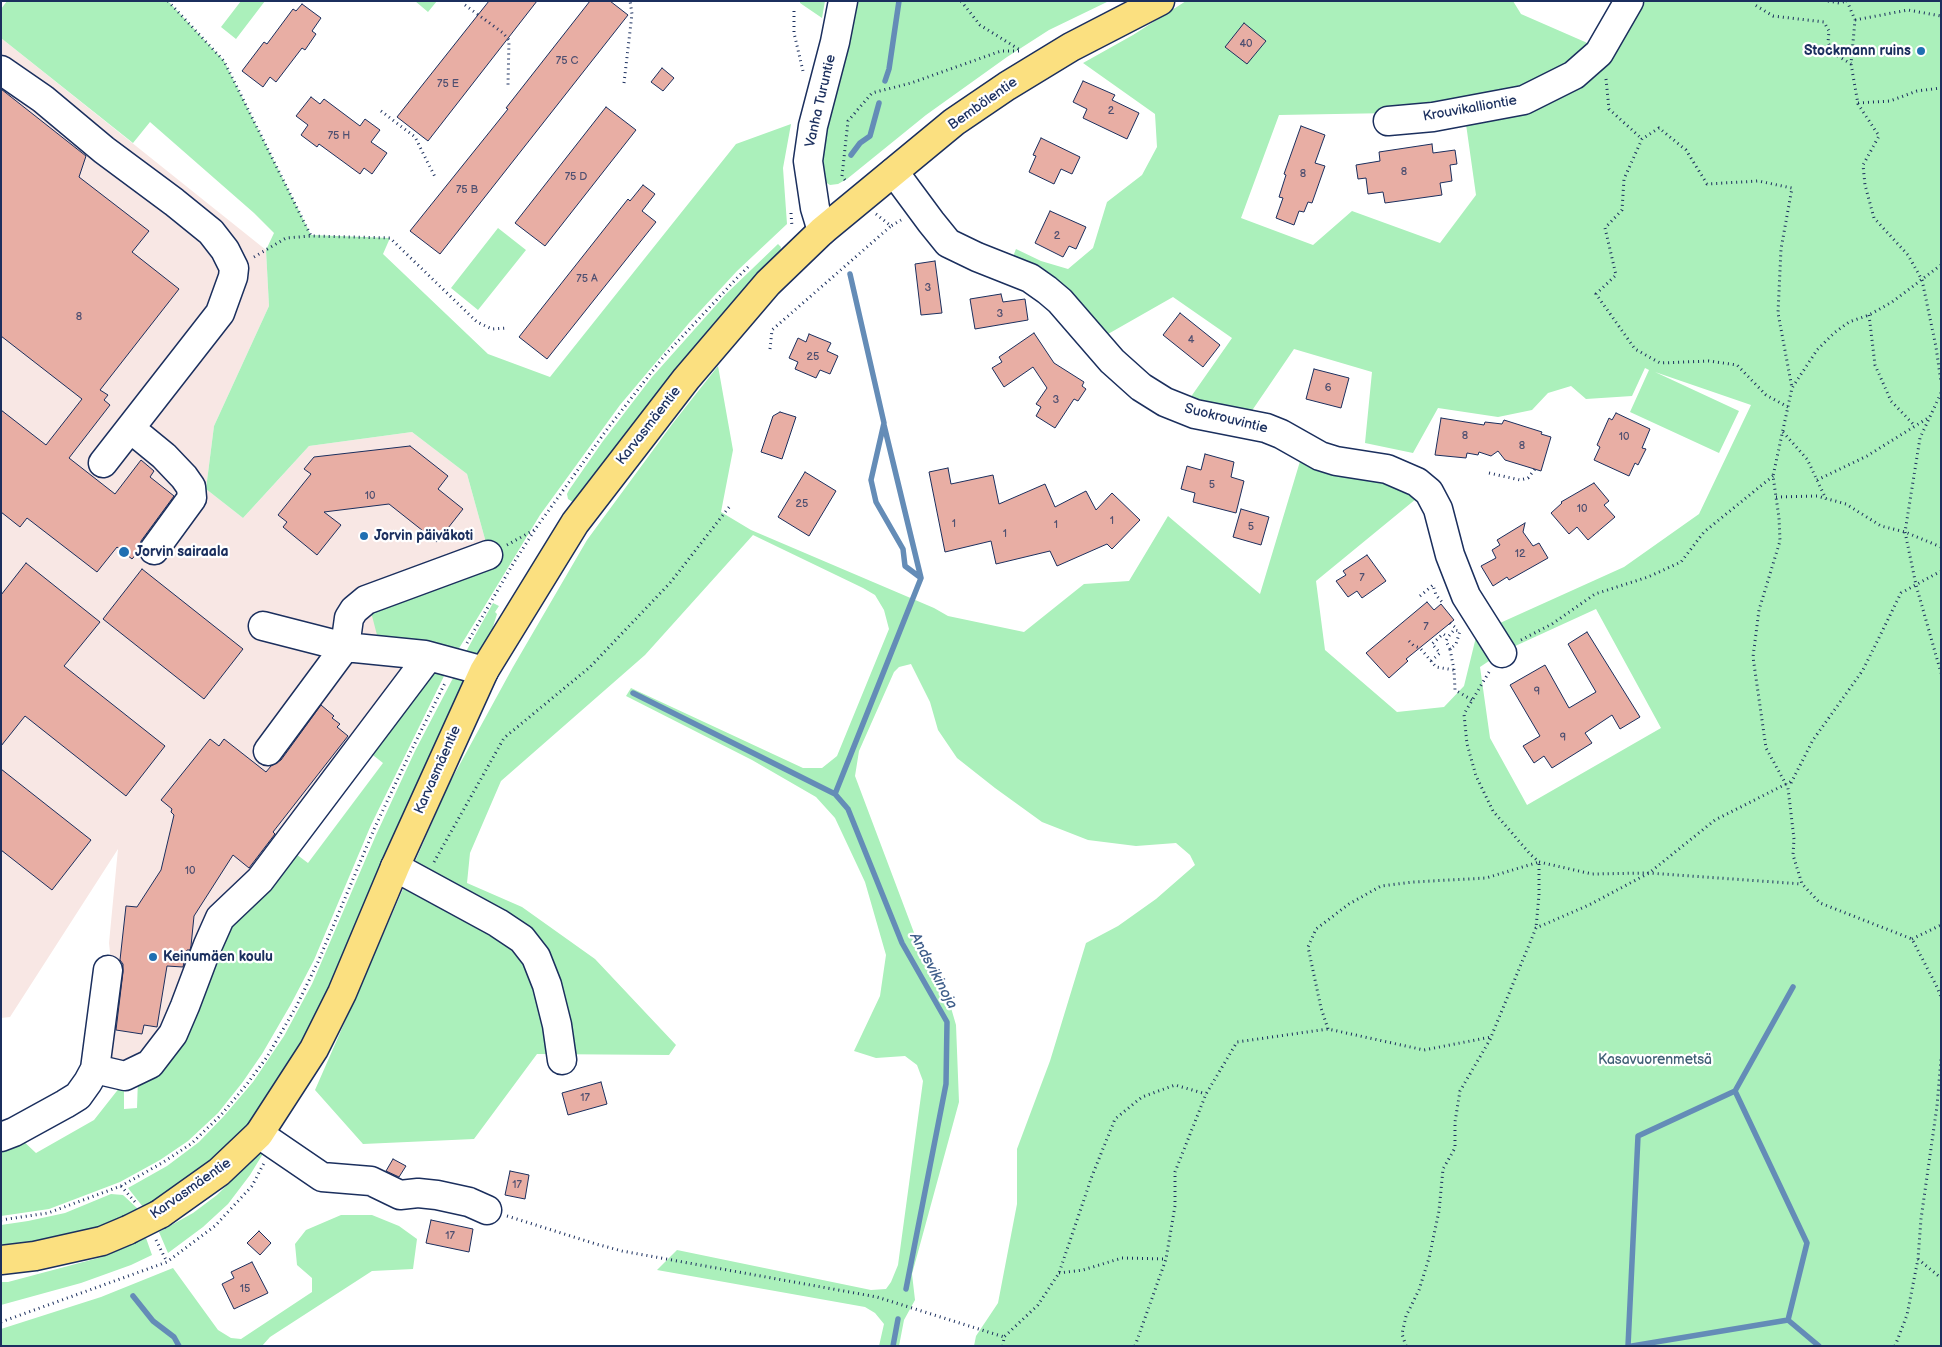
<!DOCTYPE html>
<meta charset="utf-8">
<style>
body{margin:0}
#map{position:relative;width:1942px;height:1347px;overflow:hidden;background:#fff;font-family:"Balsamiq Sans",sans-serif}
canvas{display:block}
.frame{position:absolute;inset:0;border:2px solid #1b2f5e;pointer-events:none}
</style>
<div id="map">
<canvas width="1942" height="1347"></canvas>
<div class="frame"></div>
</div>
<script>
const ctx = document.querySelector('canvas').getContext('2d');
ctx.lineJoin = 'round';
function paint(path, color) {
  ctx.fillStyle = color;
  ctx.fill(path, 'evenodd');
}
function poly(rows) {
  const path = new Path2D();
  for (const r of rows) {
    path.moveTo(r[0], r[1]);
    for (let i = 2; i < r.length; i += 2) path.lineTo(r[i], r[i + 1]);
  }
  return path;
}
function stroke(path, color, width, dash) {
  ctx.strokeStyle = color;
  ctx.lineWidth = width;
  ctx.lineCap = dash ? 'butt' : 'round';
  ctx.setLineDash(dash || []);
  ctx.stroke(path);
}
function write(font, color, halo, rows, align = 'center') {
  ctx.font = font + ' "Balsamiq Sans",sans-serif';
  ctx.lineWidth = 4.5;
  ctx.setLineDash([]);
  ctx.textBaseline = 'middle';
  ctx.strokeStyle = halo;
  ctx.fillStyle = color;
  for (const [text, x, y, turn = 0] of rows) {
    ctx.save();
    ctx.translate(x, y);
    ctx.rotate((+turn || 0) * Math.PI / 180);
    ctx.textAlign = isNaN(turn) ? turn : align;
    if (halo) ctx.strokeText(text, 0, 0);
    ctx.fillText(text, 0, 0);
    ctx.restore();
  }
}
const built = poly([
 [1,38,266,250,269,306,214,426,206,489,243,518,309,446,412,432,467,474,493,568,372,612,425,651,153,1054,122,1064,111,1058,105,1053,112,972,109,943,118,849,10,1017,1,1018]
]);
const green = poly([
 [7,1,168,1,224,61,311,235,390,238,383,254,488,354,550,377,736,144,791,124,783,168,787,224,737,271,689,323,620,405,540,515,458,650,383,648,377,635,371,612,493,568,467,474,412,432,309,446,243,518,206,489,214,426,269,306,266,250,274,233,254,213,150,122,133,143,1,38,1,9],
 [241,1,265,1,236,39,221,27],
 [415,1,437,1,428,12],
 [800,1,825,1,822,18,800,3],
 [853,1,1109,1,1049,30,1007,57,926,115,847,179,838,184,830,185,825,182,822,176,820,147],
 [1186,1,1513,1,1521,14,1592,45,1595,50,1570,72,1517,95,1392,113,1279,115,1241,218,1313,245,1352,211,1440,243,1476,195,1465,117,1517,109,1564,88,1593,67,1642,1,1941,1,1941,1346,974,1346,976,1336,998,1303,1017,1204,1017,1149,1050,1061,1086,943,1118,926,1156,899,1195,865,1190,855,1176,843,1136,846,1088,840,1042,822,995,788,957,758,938,730,930,702,911,664,899,667,894,672,859,751,855,776,916,938,947,994,956,1025,959,1102,912,1274,915,1300,904,1320,899,1346,879,1346,884,1324,875,1313,865,1307,657,1270,677,1250,871,1290,886,1289,891,1282,898,1265,923,1081,917,1065,905,1056,876,1058,854,1051,880,996,886,955,865,882,835,818,816,797,752,760,626,696,631,688,803,768,822,768,837,756,889,629,884,610,875,595,863,588,753,535,645,655,501,781,470,853,467,883,522,907,595,959,676,1045,669,1055,537,1054,474,1139,363,1144,315,1090,449,784,513,667,587,540,673,423,718,366,733,450,721,512,751,530,934,608,948,616,1024,632,1084,584,1129,581,1168,516,1260,594,1301,458,1337,467,1373,471,1398,480,1422,494,1316,581,1325,650,1397,712,1444,707,1464,686,1477,633,1492,659,1480,667,1490,738,1527,805,1661,728,1596,609,1513,647,1500,623,1624,567,1699,514,1751,405,1655,372,1739,411,1719,453,1630,412,1649,370,1645,368,1632,396,1586,399,1571,386,1548,393,1532,410,1498,417,1438,408,1413,453,1365,443,1372,372,1294,349,1249,415,1214,409,1188,401,1232,338,1173,297,1101,338,1065,294,1012,259,1016,249,1041,261,1068,269,1093,248,1107,202,1142,175,1157,147,1155,114,1083,63,1133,35],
 [498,228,526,250,478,310,451,288],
 [778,244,781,247,780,253,576,504,568,499,567,494,569,490,603,441,652,377,726,294],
 [493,603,499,606,495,612,497,614,487,646,480,657,463,657],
 [425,668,446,672,371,825,314,960,291,1004,262,1054,242,1083,218,1113,188,1141,160,1160,120,1182,49,1209,1,1216,1,1145,20,1138,36,1153,94,1120,120,1087,124,1089,124,1109,137,1108,138,1078,219,934,292,851,308,863,383,763,369,752],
 [455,676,462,679,464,685,460,695,428,759,334,982,301,1049,263,1109,221,1157,170,1196,143,1207,128,1188,167,1166,199,1142,224,1116,253,1082,284,1036,312,984,376,835,415,751,452,680],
 [263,1149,264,1152,250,1175,228,1204,203,1227,168,1253,159,1232,193,1213,217,1195],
 [111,1194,123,1195,138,1209,104,1226,65,1239,1,1245,1,1225,28,1221,65,1213],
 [341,1215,372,1215,399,1226,417,1239,413,1269,372,1271,270,1337,262,1346,1,1346,1,1329,101,1297,173,1268,218,1330,231,1338,241,1339,312,1292,312,1278,297,1265,295,1244,306,1230],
 [146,1238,152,1255,131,1265,81,1283,1,1305,1,1282,8,1282,102,1257]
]);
const stream = poly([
 [885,81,889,69,899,1],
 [851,155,860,143,870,136,879,103],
 [884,425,921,578],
 [633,693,835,794,848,809,902,943,947,1022,946,1084,906,1289],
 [835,794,921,578,905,566,903,549,876,502,871,480,884,423,850,274],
 [1735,1091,1793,987],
 [133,1296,153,1321,174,1337,179,1346],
 [893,1346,898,1319],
 [1628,1346,1638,1136,1735,1091,1807,1243,1788,1320],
 [1632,1346,1788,1320,1819,1346]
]);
const building = poly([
 [489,1,537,1,428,141,397,117,489,1],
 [590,1,610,1,628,15,440,254,410,231,508,109,506,108,590,1],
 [302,4,321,18,312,31,316,34,305,50,302,48,276,82,270,77,263,87,242,71,264,42,267,44,293,9,296,11,302,4],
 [1244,23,1266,41,1247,64,1225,47,1244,23],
 [662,68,674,78,663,91,651,82,662,68],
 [1083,81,1115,95,1112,100,1139,113,1127,139,1083,118,1087,109,1073,102,1083,81],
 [1,89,86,156,79,177,149,231,132,252,179,289,100,390,108,395,104,400,110,405,69,458,115,494,141,460,154,471,150,477,174,496,141,541,139,551,132,559,117,547,97,572,27,518,20,527,1,512,1,410,46,445,82,399,1,336,1,89],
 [311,97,320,104,324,99,360,126,365,119,380,130,371,142,387,153,372,174,364,168,360,174,319,144,317,147,301,135,308,125,296,116,311,97],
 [606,107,636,130,545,246,515,223,606,107],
 [1301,126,1325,135,1315,163,1325,166,1312,203,1308,202,1304,212,1299,211,1294,225,1276,218,1283,198,1279,197,1286,175,1284,174,1301,126],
 [1041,138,1080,157,1072,174,1061,169,1054,184,1029,172,1036,156,1033,155,1041,138],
 [1432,144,1433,153,1455,150,1457,164,1450,165,1452,181,1440,183,1442,195,1385,203,1383,192,1368,194,1366,178,1358,179,1356,165,1380,161,1379,152,1432,144],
 [643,185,655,194,642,211,656,222,547,359,519,337,628,199,630,201,643,185],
 [1050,211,1086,227,1076,249,1069,246,1063,257,1035,243,1050,211],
 [935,261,942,313,921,315,915,264,935,261],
 [1001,294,1003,302,1025,299,1028,320,975,329,970,299,1001,294],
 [1180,313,1220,345,1203,367,1163,335,1180,313],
 [1034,333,1054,363,1084,382,1082,386,1086,389,1078,401,1074,399,1055,428,1036,416,1041,407,1036,404,1047,388,1033,367,1004,387,992,368,1002,362,999,357,1034,333],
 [809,334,831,343,827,351,838,356,830,374,820,370,816,378,795,369,798,362,789,358,798,338,806,342,809,334],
 [1314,369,1349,378,1341,408,1306,399,1314,369],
 [780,412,796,417,782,459,761,452,773,416,780,412],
 [1616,413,1650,429,1642,448,1646,449,1638,465,1635,463,1629,476,1594,460,1600,447,1597,445,1609,418,1612,420,1616,413],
 [1441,418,1484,425,1485,422,1502,424,1504,420,1542,432,1541,434,1551,437,1541,471,1505,460,1498,451,1491,456,1479,452,1478,455,1467,453,1466,458,1435,455,1441,418],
 [410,446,448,476,438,489,463,509,437,542,389,504,324,512,341,525,317,555,283,527,287,522,278,515,311,474,304,469,314,457,410,446],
 [1205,454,1234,462,1231,477,1244,481,1236,513,1193,502,1195,493,1181,489,1187,466,1201,470,1205,454],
 [948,468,951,484,993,475,999,504,1045,484,1055,507,1086,491,1096,510,1112,493,1140,520,1112,549,1107,544,1057,566,1050,551,996,564,991,541,945,552,929,472,948,468],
 [805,472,836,491,809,536,778,517,805,472],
 [1594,483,1609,501,1604,505,1615,517,1588,540,1577,527,1569,534,1551,513,1562,503,1561,502,1594,483],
 [1241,509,1269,517,1261,545,1233,537,1241,509],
 [1525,523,1523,532,1533,546,1539,543,1548,558,1509,580,1507,577,1493,586,1481,566,1496,558,1492,550,1500,545,1497,540,1525,523],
 [1367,555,1386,581,1362,598,1357,591,1348,597,1336,581,1346,575,1343,571,1367,555],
 [26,563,100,622,64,666,165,746,126,796,25,716,1,746,1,595,26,563],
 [142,569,243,649,204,699,103,619,142,569],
 [1427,602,1434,610,1441,604,1454,620,1406,659,1408,661,1389,678,1366,653,1427,602],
 [1587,632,1640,717,1620,729,1612,715,1585,733,1592,743,1552,768,1544,756,1534,763,1523,746,1540,736,1510,685,1545,665,1569,708,1596,692,1568,644,1587,632],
 [321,705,334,716,332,718,340,724,337,727,348,736,273,832,275,834,249,868,233,855,194,916,191,946,190,950,187,950,183,967,167,966,157,1027,144,1025,142,1034,116,1030,123,972,123,964,120,960,126,906,137,907,161,870,174,815,171,812,172,809,161,800,210,739,219,746,224,739,266,772,271,766,281,760,321,705],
 [1,769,91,840,52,890,1,850,1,769],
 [601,1082,607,1104,568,1115,562,1093,601,1082],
 [393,1159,406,1166,399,1177,386,1171,393,1159],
 [510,1171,529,1175,525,1199,505,1195,510,1171],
 [431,1220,473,1229,469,1252,426,1243,431,1220],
 [259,1231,271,1243,260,1255,247,1243,259,1231],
 [252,1262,268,1293,234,1309,222,1284,234,1278,231,1272,252,1262]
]);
const path = poly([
 [168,1,224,61,311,236],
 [961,1,980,25,1020,50],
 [1755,1,1755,5,1773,16,1824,22,1829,31,1828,43,1835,54,1851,64],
 [1828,1,1839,3,1847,1],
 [1847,1,1855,20,1851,64,1858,104,1879,136,1863,165,1865,185,1874,218,1908,255,1922,280,1936,347,1941,382],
 [465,5,503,33,509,40,508,85],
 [794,11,794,33,803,71],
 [1855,20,1908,10,1941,16],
 [1606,79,1609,109,1642,139],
 [624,83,632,14,630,1],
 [1858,103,1890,101,1917,91,1941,88],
 [381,111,415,137,436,179],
 [845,180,842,176,848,121,872,93,911,83,1001,51,1020,51],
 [791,213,792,227],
 [876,214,891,226,901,220],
 [254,257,286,238,311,236,390,238,477,322,492,329,506,328],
 [1941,265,1892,302,1869,315,1849,322,1834,333,1817,350,1792,388,1773,476,1779,518,1780,541,1759,610,1753,657,1766,748,1788,788,1794,839,1793,855,1802,884,1820,903,1912,939,1937,987,1941,997],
 [1869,315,1875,365,1891,401,1915,426],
 [770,349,772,330,891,226],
 [1941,393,1920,438,1905,532,1916,585,1941,673],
 [1788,407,1766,395,1737,365,1709,361,1660,363,1635,349,1596,294,1616,275,1605,228,1622,210,1624,179,1642,139,1659,128,1686,150,1707,184,1758,181,1792,188,1781,249,1778,313,1792,388],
 [1783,432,1807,459,1826,499],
 [1489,473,1520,480,1528,478,1535,469],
 [1817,480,1867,456,1928,418],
 [1776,497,1817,496,1846,504,1881,526,1905,532,1941,547],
 [507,545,534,530],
 [1420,596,1433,585,1436,595,1442,602],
 [1450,623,1457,629],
 [1521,640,1552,624,1595,594,1648,577,1681,562,1704,532,1773,476],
 [1409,641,1414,646,1420,648,1436,667,1454,670,1455,690,1472,700],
 [467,643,513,564,536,528,608,428,665,355,737,278,750,265],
 [1450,649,1446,641,1448,637,1454,630,1460,631],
 [1431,661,1440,653,1432,644,1443,634,1448,637],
 [1454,670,1450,649,1456,644,1460,631],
 [1489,672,1464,714,1467,744,1476,776,1493,811,1530,854,1539,862,1592,874,1649,873,1802,884],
 [1791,783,1813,740,1863,670,1901,593,1941,571],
 [434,862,504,738,590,667,670,583,730,506],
 [1912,939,1941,925],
 [1328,1029,1321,1008,1308,947,1316,929,1349,904,1381,886,1413,882,1486,878,1539,862,1539,895,1536,928],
 [121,1186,135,1202],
 [507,1216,596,1244,622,1251,877,1297,1004,1337],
 [1,1220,48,1213,121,1186,162,1163,191,1144,221,1115,247,1084,267,1057,296,1007,318,962,375,827,410,753,445,683],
 [156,1240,167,1262],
 [1918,1259,1941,1278],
 [1059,1273,1083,1270,1122,1258,1166,1259],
 [1,1322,167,1262,215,1226,252,1186,264,1163],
 [1003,1346,1004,1337,1038,1305,1059,1273,1092,1176,1115,1119,1142,1097,1175,1085,1206,1094],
 [1135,1346,1166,1259,1175,1206,1175,1172,1206,1094,1237,1042,1328,1029,1424,1050,1491,1037,1536,928,1589,905,1649,873,1715,820,1792,781],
 [1406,1346,1402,1334,1406,1316,1419,1290,1429,1258,1439,1211,1443,1169,1455,1148,1455,1122,1460,1091,1491,1038],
 [1895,1346,1907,1315,1918,1259,1921,1219,1937,1106,1941,1059]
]);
const minor = poly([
 [1,70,43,99,104,150,174,202,211,232,225,250,234,268,233,277,220,313,103,463],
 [1388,121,1433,117,1524,100,1574,75,1599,53,1629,1],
 [894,172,931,222,948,243,977,257,1030,278,1047,290,1060,301,1112,361,1141,387,1165,402,1195,414,1266,428,1281,434,1320,456,1336,461,1387,469,1417,482,1429,492,1438,509,1450,555,1466,596,1502,653],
 [822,231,815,208,808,161,813,126,835,42,843,1],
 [131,429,164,456,184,477,191,487,192,498,154,550],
 [263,626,345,647,425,655,484,671],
 [268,751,345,647,349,618,354,610,366,600,488,555],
 [395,867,498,923,522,939,536,957,547,985,557,1025,562,1060],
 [95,1069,125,1076,150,1064,173,1034,185,1006,208,945,220,918,260,880,429,656],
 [259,1134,322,1177,371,1181,400,1195,418,1193,437,1195,469,1202,487,1210],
 [1,1137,14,1132,65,1104,78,1096,88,1082,95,1069,108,970]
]);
const major = poly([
 [160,1214,219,1172,259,1134,314,1049,342,993,395,867,484,671,575,523,686,379,768,283,822,231,954,122,1007,86,1071,47,1160,1],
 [1,1260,35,1256,102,1241,128,1230]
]);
const majorBridge = poly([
 [128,1230,160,1214]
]);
const markers = [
 [1921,51,5,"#1f6fb2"],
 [364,536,5,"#1f6fb2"],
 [124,552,6,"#1f6fb2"],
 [153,957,5,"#1f6fb2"]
];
const numberNames = [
 ["40",1246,44],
 ["75 C",567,61],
 ["75 E",448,84],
 ["2",1111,111],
 ["75 H",339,136],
 ["8",1404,172],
 ["8",1303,174],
 ["75 D",576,177],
 ["75 B",467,190],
 ["2",1057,236],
 ["75 A",587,279],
 ["3",928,288],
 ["3",1000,314],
 ["8",79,317],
 ["4",1191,340],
 ["25",813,357],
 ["6",1328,388],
 ["3",1056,400],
 ["8",1465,436],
 ["10",1624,437],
 ["8",1522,446],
 ["5",1212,485],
 ["10",370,496],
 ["25",802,504],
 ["10",1582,509],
 ["1",1112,521],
 ["1",954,524],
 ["1",1056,525],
 ["5",1251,527],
 ["1",1005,534],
 ["12",1520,554],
 ["7",1362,578],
 ["7",1426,627],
 ["9",1537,692],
 ["9",1563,738],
 ["10",190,871],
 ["17",585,1098],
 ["17",517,1185],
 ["17",450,1236],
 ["15",245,1289]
];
const poiNames = [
 ["Stockmann ruins",1911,51,"right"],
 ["Jorvin päiväkoti",374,536],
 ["Jorvin sairaala",135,552],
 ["Keinumäen koulu",163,957]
];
const streetNames = [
 ["Vanha Turuntie",821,101,-77],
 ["Bembölentie",983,104,-35],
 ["Krouvikalliontie",1470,109,-10],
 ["Suokrouvintie",1226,419,14],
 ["Karvasmäentie",649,426,-52],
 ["Karvasmäentie",438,770,-66],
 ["Karvasmäentie",191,1189,-35]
];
const parkNames = [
 ["Kasavuorenmetsä",1655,1060]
];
const waterNames = [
 ["Andsvikinoja",933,971,62]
];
paint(built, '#f8e7e4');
paint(green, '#abf0bb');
stroke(stream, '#648cb7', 5.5);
paint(building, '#e8aea4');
stroke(building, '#1b2f5e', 1);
stroke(minor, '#1b2f5e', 31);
stroke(major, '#1b2f5e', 31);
stroke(path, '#1b2f5e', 3, [1, 4]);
stroke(minor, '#fff', 28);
stroke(major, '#fbe080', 28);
stroke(majorBridge, '#1b2f5e', 31, []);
stroke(majorBridge, '#fbe080', 28);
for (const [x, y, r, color] of markers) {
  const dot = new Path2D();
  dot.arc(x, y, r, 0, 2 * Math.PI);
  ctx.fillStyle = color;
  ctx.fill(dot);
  stroke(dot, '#fff', 2);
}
write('11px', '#4e4f70', null, numberNames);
write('bold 14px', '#1b2f5e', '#fff', poiNames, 'left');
write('14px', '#1b2f5e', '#fff', streetNames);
write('14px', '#3f5f75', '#fff', parkNames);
write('italic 15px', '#3f5e8a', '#fff', waterNames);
</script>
